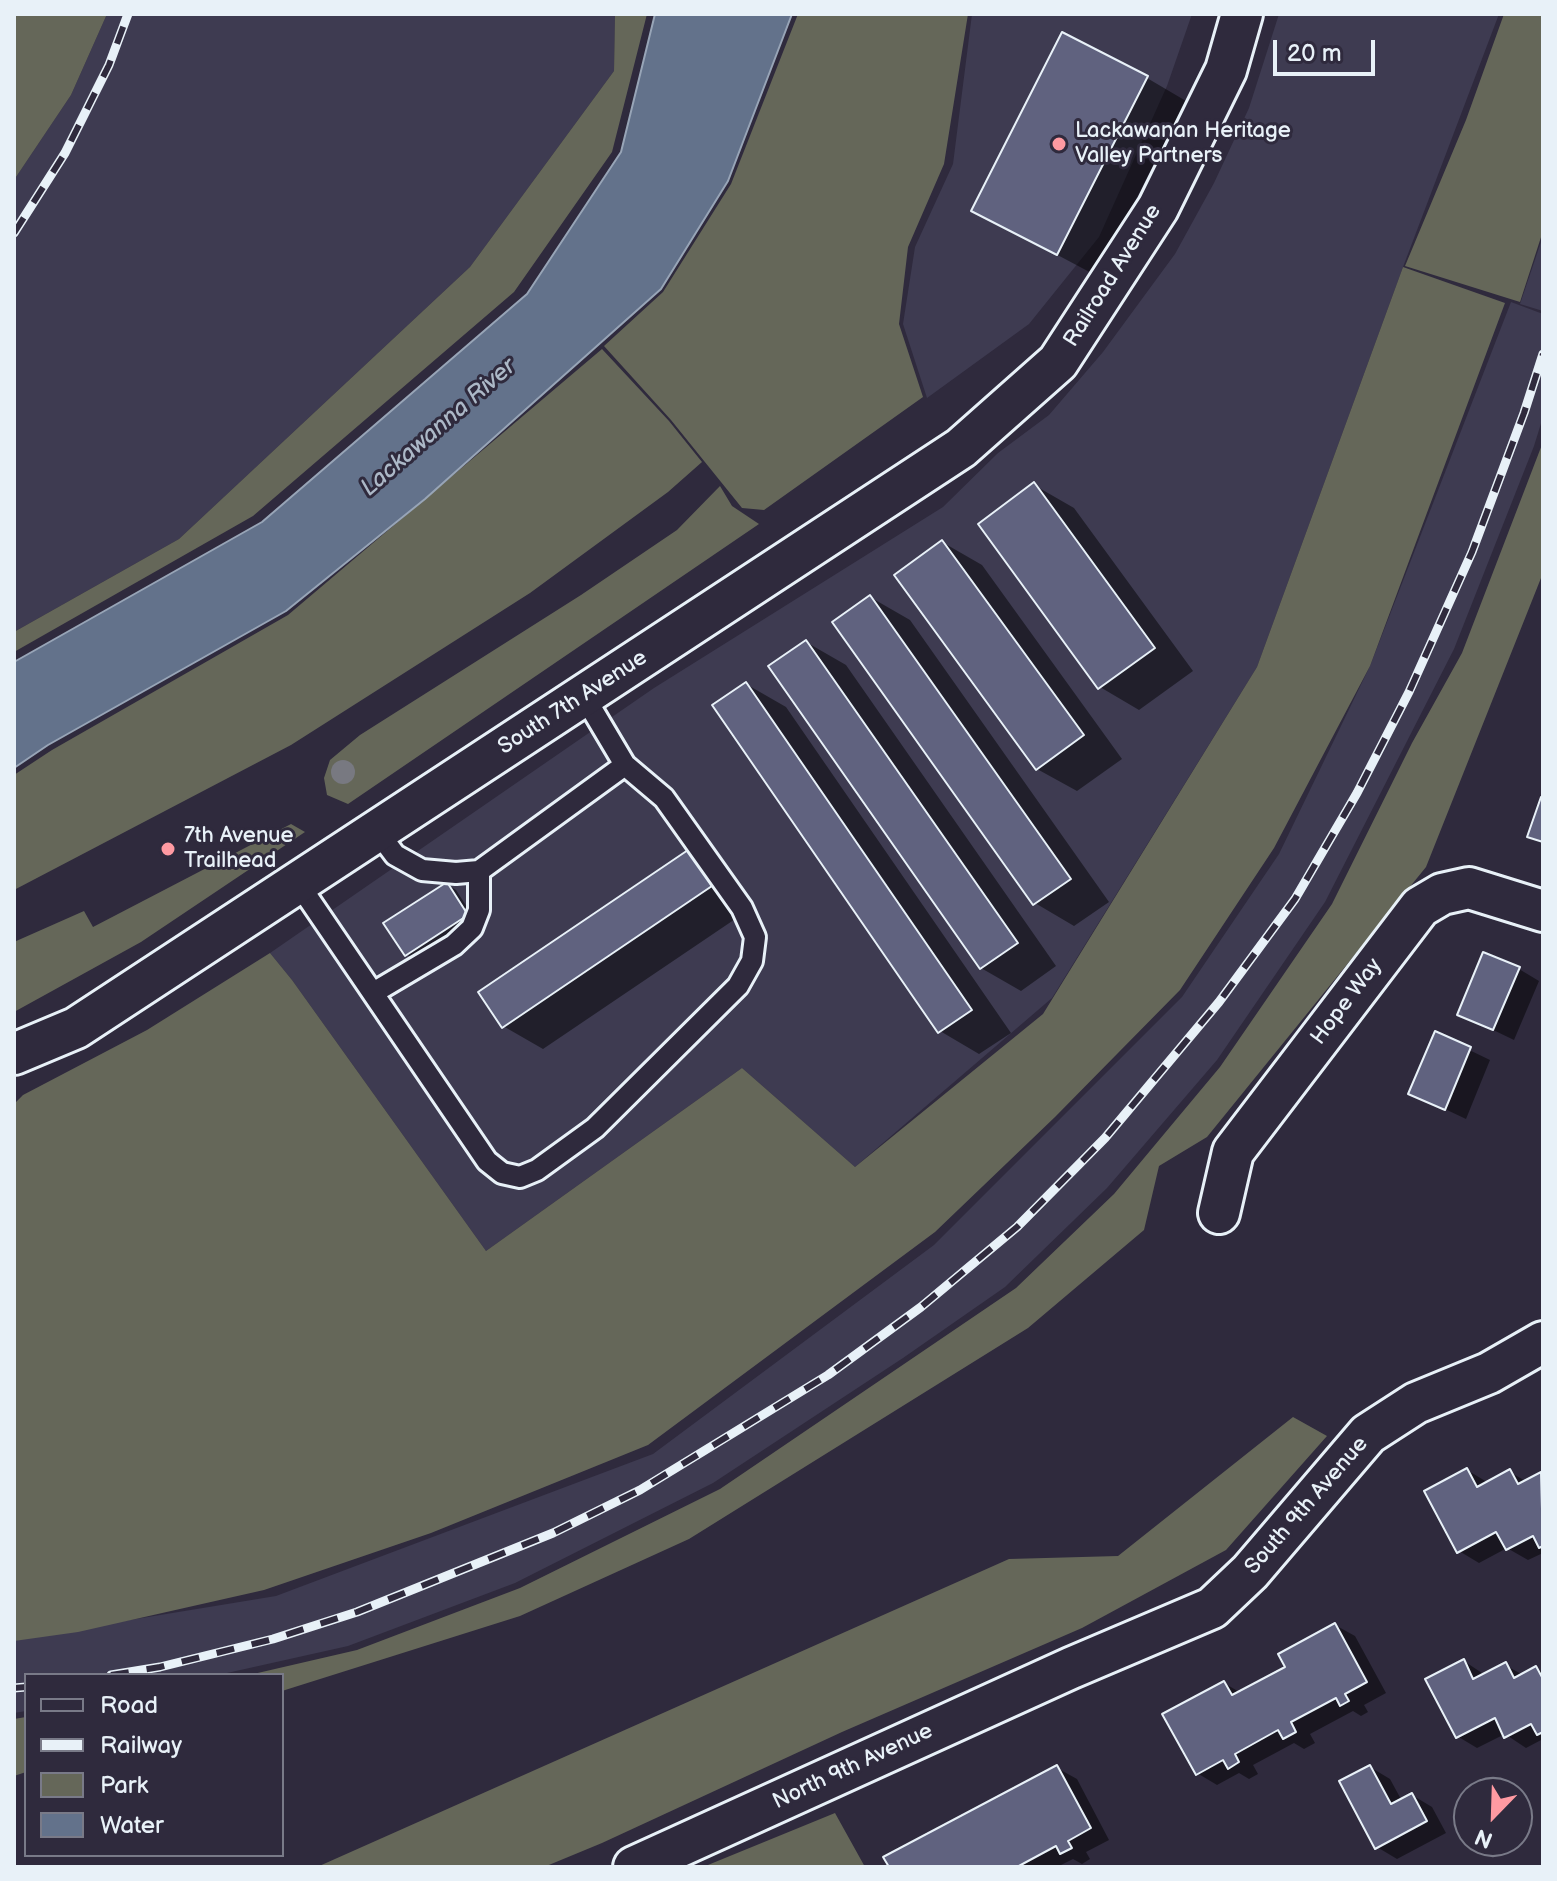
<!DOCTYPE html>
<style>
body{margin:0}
#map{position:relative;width:1557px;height:1881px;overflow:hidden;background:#2f2a3d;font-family:"Balsamiq Sans",sans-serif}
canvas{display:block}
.frame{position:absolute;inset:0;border:16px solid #e8f1f8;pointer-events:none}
.legend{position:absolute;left:24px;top:1673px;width:260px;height:184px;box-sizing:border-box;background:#2f2a3d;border:2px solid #797a88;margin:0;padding:10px 14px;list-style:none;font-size:24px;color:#e8f1f8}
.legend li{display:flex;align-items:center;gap:16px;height:40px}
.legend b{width:40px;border:2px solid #797a88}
.north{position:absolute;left:1453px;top:1777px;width:80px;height:80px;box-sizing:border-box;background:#2f2a3d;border:2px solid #797a88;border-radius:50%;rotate:203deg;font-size:22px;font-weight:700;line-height:32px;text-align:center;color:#e8f1f8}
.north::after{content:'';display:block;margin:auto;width:28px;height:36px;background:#ff9aa2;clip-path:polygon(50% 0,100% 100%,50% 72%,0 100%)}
.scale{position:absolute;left:1273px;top:40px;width:102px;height:36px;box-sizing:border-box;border:4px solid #e8f1f8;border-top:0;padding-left:10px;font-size:24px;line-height:28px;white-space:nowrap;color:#e8f1f8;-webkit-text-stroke:6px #2f2a3d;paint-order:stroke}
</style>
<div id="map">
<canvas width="1557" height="1881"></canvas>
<div class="frame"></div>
<ul class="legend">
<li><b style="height:10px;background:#2f2a3d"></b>Road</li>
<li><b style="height:10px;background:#e8f1f8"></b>Railway</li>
<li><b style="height:22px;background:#656759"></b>Park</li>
<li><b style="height:22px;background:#63728b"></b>Water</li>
</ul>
<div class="north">N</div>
<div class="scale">20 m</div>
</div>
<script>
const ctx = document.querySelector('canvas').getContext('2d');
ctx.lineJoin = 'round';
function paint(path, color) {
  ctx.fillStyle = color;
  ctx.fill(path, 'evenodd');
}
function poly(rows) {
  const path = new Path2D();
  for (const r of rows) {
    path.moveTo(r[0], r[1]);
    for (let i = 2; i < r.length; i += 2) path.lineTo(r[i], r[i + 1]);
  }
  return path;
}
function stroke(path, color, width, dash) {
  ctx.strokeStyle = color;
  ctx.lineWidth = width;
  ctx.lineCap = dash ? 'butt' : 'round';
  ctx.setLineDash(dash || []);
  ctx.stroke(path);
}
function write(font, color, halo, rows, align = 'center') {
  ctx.font = font + ' "Balsamiq Sans",sans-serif';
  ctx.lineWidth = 6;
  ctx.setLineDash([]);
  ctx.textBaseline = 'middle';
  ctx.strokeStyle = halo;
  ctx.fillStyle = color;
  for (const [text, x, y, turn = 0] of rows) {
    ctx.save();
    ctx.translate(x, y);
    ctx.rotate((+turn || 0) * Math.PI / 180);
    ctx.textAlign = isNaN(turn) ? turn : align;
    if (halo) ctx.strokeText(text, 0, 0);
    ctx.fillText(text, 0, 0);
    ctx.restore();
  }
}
const built = poly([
 [107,14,615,14,614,71,470,267,179,539,14,632,14,180,71,95],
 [972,14,1192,14,1167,86,1099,237,1029,324,927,398,903,324,915,247,953,164],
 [1279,14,1499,14,1403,267,1257,667,1052,998,855,1167,742,1068,486,1251,292,980,270,953,654,688,943,507,998,453,1049,415,1103,352,1175,254,1214,183,1249,108],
 [1543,236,1543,311,1520,304],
 [1511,302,1543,314,1543,417,1534,446,1454,649,1325,902,1217,1060,1107,1188,1005,1287,903,1358,713,1483,515,1583,348,1646,218,1675,26,1675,26,1711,14,1713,14,1639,276,1596,653,1454,934,1245,1182,997,1279,854,1370,666]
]);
const green = poly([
 [14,14,107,14,71,95,14,180],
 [615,14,647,14,612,152,514,292,253,516,14,652,14,632,179,539,470,267,614,71],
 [798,14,968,14,944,164,908,247,899,324,923,397,764,510,742,508,671,420,604,346,663,292,731,184],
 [1504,14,1543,14,1543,231,1520,302,1405,266,1466,120],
 [1403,267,1505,303,1370,666,1274,848,1180,990,1055,1117,935,1232,648,1445,431,1533,264,1590,78,1632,14,1641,14,1104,23,1095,147,1030,270,953,292,980,486,1251,742,1068,855,1167,1043,1014,1257,667],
 [602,349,669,421,702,462,668,492,530,593,291,745,14,890,14,775,52,750,288,615],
 [1543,442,1543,573,1426,867,1207,1137,1159,1166,1144,1230,1028,1328,689,1539,520,1616,282,1691,282,1675,249,1675,357,1650,520,1588,720,1489,1016,1288,1114,1194,1220,1067,1332,904,1412,743,1462,653],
 [720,486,732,506,759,524,348,804,327,795,324,778,330,760,360,735,581,595,677,530],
 [291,824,305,832,141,942,14,1012,14,942,84,911,93,927],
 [1293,1417,1327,1436,1226,1550,1082,1628,842,1732,602,1843,544,1867,317,1867,1009,1559,1118,1556],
 [26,1717,26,1772,14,1776,14,1719],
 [835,1813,865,1867,703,1867]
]);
const water = poly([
 [655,14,792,14,728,181,661,289,425,499,286,611,48,745,14,768,14,662,262,522,527,294,621,152,655,14]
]);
const shadow = poly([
 [1147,78,1186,101,1097,276,973,210],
 [1034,485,1074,508,1193,671,1139,710,1100,687],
 [942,542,982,565,1122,759,1077,791,1037,769],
 [870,597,910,620,1109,902,1074,926,1035,903],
 [806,642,846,665,1056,966,1021,991,981,968],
 [746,684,786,707,1011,1033,979,1054,940,1031],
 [688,853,727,875,750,909,543,1049,503,1026],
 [447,884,456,890,476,921,416,960,406,954],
 [1519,969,1539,981,1514,1040,1460,1014],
 [1436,1034,1490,1060,1466,1119,1411,1093],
 [1467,1470,1487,1482,1510,1472,1527,1482,1543,1475,1543,1553,1528,1560,1507,1548,1479,1563,1459,1551],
 [1335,1625,1355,1636,1386,1693,1364,1705,1368,1712,1361,1716,1353,1711,1310,1734,1315,1743,1304,1749,1294,1743,1253,1765,1258,1774,1249,1779,1239,1773,1217,1785,1197,1773,1224,1683,1241,1693,1288,1668],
 [1464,1661,1485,1675,1505,1665,1523,1675,1536,1668,1543,1672,1543,1739,1526,1748,1505,1734,1477,1748,1457,1736],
 [1370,1767,1390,1779,1402,1801,1412,1795,1432,1807,1446,1833,1397,1859,1377,1847],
 [1057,1768,1077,1779,1109,1840,1086,1852,1090,1859,1082,1864,1073,1859,1057,1867,891,1867]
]);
const building = poly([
 [1062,32,1148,76,1057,255,971,211,1062,32],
 [1034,482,1155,648,1098,689,978,524,1034,482],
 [942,540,1084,735,1036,770,894,575,942,540],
 [870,595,1071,879,1033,905,832,622,870,595],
 [806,640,1018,943,980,969,768,666,806,640],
 [746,682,972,1010,938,1033,712,705,746,682],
 [1541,797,1543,798,1543,842,1527,837,1541,797],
 [688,850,712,886,502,1028,478,992,688,850],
 [447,882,468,915,405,956,383,923,447,882],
 [1483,952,1520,967,1493,1030,1457,1015,1483,952],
 [1435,1031,1471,1047,1445,1110,1408,1094,1435,1031],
 [1467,1468,1477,1487,1510,1469,1518,1484,1541,1472,1543,1546,1539,1548,1533,1536,1506,1550,1496,1532,1457,1553,1424,1491,1467,1468],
 [1335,1623,1367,1682,1345,1694,1349,1701,1340,1706,1336,1698,1291,1722,1296,1732,1283,1739,1278,1730,1235,1754,1239,1762,1228,1769,1223,1760,1196,1775,1162,1714,1224,1681,1232,1695,1285,1667,1278,1654,1335,1623],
 [1464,1659,1473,1679,1506,1662,1514,1678,1536,1666,1543,1679,1543,1732,1537,1735,1531,1724,1504,1738,1495,1718,1456,1738,1425,1679,1464,1659],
 [1057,1765,1091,1828,1068,1841,1072,1848,1060,1854,1056,1846,1017,1867,889,1867,883,1857,1057,1765],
 [1370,1765,1391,1804,1412,1793,1427,1821,1375,1849,1339,1781,1370,1765]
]);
const service = poly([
 [377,831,395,855,422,870,456,873,479,871,625,765,584,696],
 [298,883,487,1161,502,1173,520,1177,537,1170,595,1128,738,986,752,961,755,937,742,908,664,798,625,765],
 [373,993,454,945,472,928,479,910,479,871]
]);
const minor = poly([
 [14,1054,76,1028,961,448,1058,362,1158,208,1226,70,1242,14],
 [1219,1213,1233,1152,1420,907,1442,894,1469,888,1543,911],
 [634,1867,1071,1668,1212,1608,1250,1572,1368,1434,1416,1403,1489,1373,1543,1342]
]);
const rail = poly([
 [14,233,65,153,109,65,128,14],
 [111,1675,160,1667,273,1639,357,1612,553,1533,640,1490,828,1375,921,1307,1017,1227,1105,1138,1219,1002,1295,899,1357,793,1409,692,1472,552,1524,413,1543,354],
 [14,1688,26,1687]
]);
const trees = [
 [343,772]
];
const markers = [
 [1059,144,8,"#ff9aa2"],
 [168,849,8,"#ff9aa2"]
];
const poiNames = [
 ["Lackawanan Heritage",1075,131],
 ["Valley Partners",1075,156],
 ["7th Avenue",184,836],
 ["Trailhead",184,861]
];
const streetNames = [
 ["Railroad Avenue",1113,276,-58],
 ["South 7th Avenue",573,703,-33],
 ["Hope Way",1347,1002,-53],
 ["South 9th Avenue",1307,1506,-49],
 ["North 9th Avenue",853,1767,-25]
];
const waterNames = [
 ["Lackawanna River",439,428,-41]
];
paint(built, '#3e3b51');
paint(green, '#656759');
paint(water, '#63728b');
stroke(water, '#98a5b7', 2);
paint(shadow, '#0007');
paint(building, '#60627f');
stroke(building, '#e8f1f8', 2);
stroke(service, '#e8f1f8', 26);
stroke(minor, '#e8f1f8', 46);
stroke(service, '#2f2a3d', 20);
stroke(minor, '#2f2a3d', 40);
stroke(rail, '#e8f1f8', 9);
stroke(rail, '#2f2a3d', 6, [18]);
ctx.fillStyle = '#787981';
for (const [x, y] of trees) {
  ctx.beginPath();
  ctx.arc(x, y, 12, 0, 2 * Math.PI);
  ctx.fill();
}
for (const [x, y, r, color] of markers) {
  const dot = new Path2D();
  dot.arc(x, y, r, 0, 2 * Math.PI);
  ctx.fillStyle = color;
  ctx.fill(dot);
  stroke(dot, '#2f2a3d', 3);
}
write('22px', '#e8f1f8', '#2f2a3d', poiNames, 'left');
write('22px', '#e8f1f8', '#2f2a3d', streetNames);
write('italic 24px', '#acb8c7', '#2f2a3d', waterNames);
</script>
